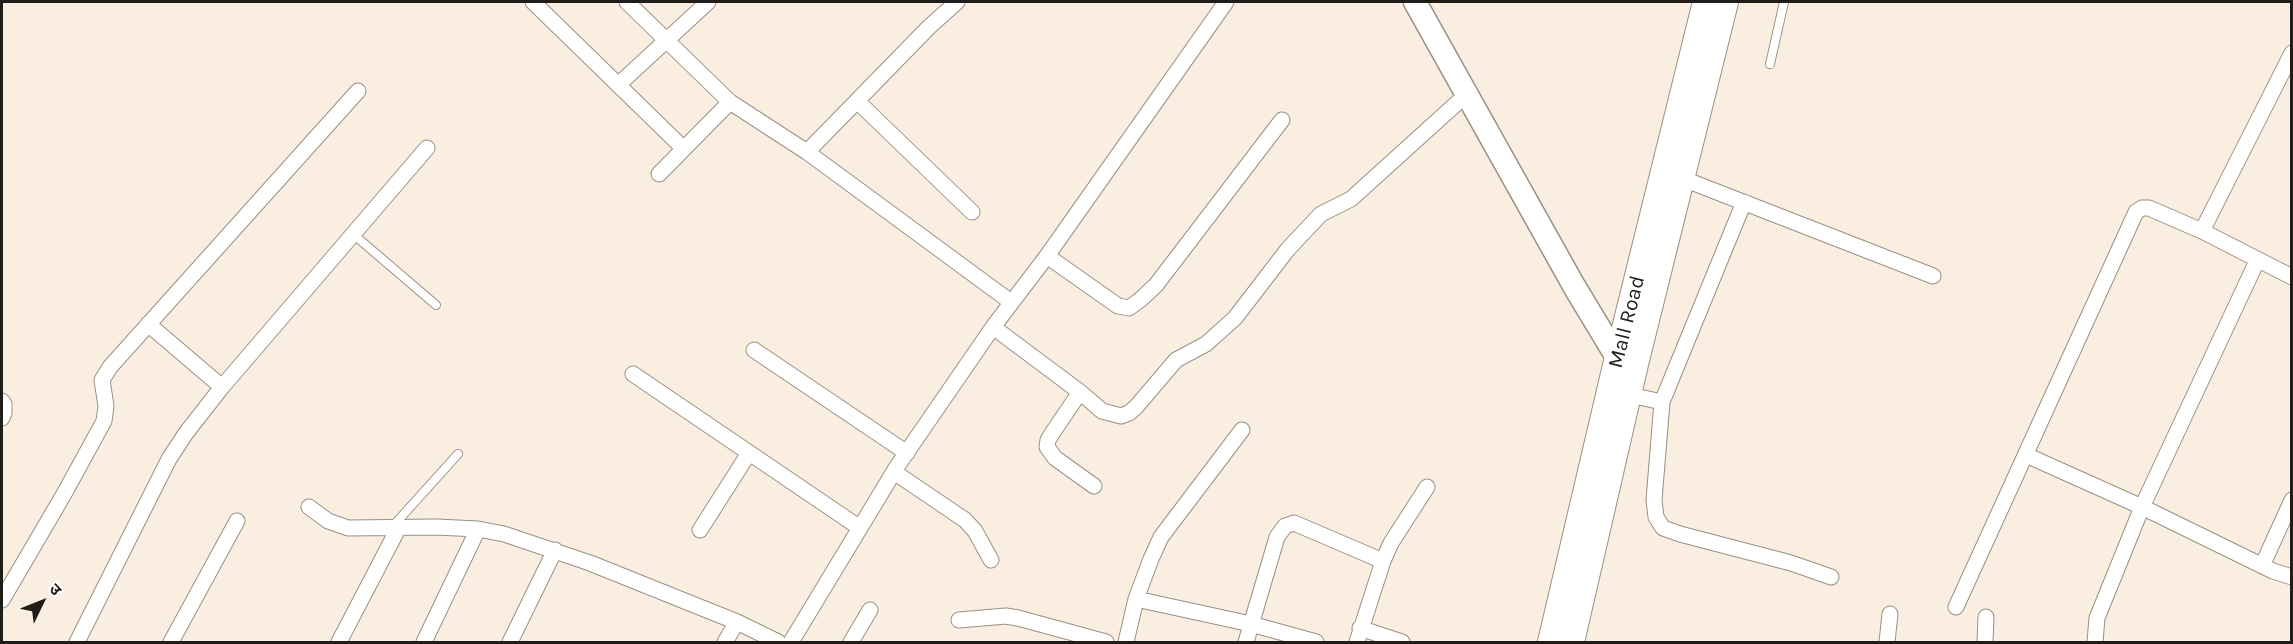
<!DOCTYPE html>
<meta charset="utf-8">
<style>
body{margin:0}
#map{position:relative;width:2293px;height:644px;overflow:hidden;background:#f9eee0;font-family:Karla,"Noto Sans Devanagari",sans-serif}
canvas{display:block}
.frame{position:absolute;inset:0;border:3px solid #201c17;pointer-events:none}
.north{position:absolute;left:12px;top:572px;width:60px;height:60px;-webkit-text-stroke:4px #fff;paint-order:stroke;rotate:47deg;font-size:16px;font-weight:700;line-height:24px;text-align:center;color:#201c17}
.north::after{content:'';display:block;margin:auto;width:21px;height:27px;background:#201c17;clip-path:polygon(50% 0,100% 100%,50% 72%,0 100%)}
</style>
<div id="map">
<canvas width="2293" height="644"></canvas>
<div class="frame"></div>
<div class="north">उ</div>
</div>
<script>
const ctx = document.querySelector('canvas').getContext('2d');
ctx.lineJoin = 'round';
function poly(rows) {
  const path = new Path2D();
  for (const r of rows) {
    path.moveTo(r[0], r[1]);
    for (let i = 2; i < r.length; i += 2) path.lineTo(r[i], r[i + 1]);
  }
  return path;
}
function stroke(path, color, width, dash) {
  ctx.strokeStyle = color;
  ctx.lineWidth = width;
  ctx.lineCap = dash ? 'butt' : 'round';
  ctx.setLineDash(dash || []);
  ctx.stroke(path);
}
function write(font, color, halo, rows, align = 'center') {
  ctx.font = font + ' Karla,sans-serif';
  ctx.lineWidth = 4.5;
  ctx.setLineDash([]);
  ctx.textBaseline = 'middle';
  ctx.strokeStyle = halo;
  ctx.fillStyle = color;
  for (const [text, x, y, turn = 0] of rows) {
    ctx.save();
    ctx.translate(x, y);
    ctx.rotate((+turn || 0) * Math.PI / 180);
    ctx.textAlign = isNaN(turn) ? turn : align;
    if (halo) ctx.strokeText(text, 0, 0);
    ctx.fillText(text, 0, 0);
    ctx.restore();
  }
}
const service = poly([
 [1770,64,1784,2],
 [353,234,436,305],
 [393,526,458,454]
]);
const minor = poly([
 [533,2,683,148],
 [627,2,730,102,807,152,1011,302],
 [618,85,708,2],
 [857,101,972,212],
 [807,152,929,27,957,2],
 [659,174,730,102],
 [1676,176,1933,276],
 [1744,202,1662,402,1654,500,1656,517,1663,528,1680,534,1791,563,1831,577],
 [2202,231,2292,53],
 [1047,256,1118,306,1129,308,1140,300,1156,285,1282,120],
 [148,324,222,387],
 [993,327,1080,392,1102,411,1121,416,1129,413,1136,407,1176,360,1206,344,1235,318,1288,249,1321,214,1351,199,1467,94],
 [754,350,907,453],
 [633,374,860,528],
 [1080,392,1053,432,1048,440,1047,447,1055,458,1094,486],
 [1621,393,1662,402],
 [2,401,4,404,4,413,2,418],
 [2026,455,2142,507,2273,571,2292,577],
 [894,472,965,520,975,531,991,560],
 [309,507,328,521,348,528,436,527,478,529,504,534,590,563,737,622,778,642],
 [700,530,749,453],
 [2262,566,2292,500],
 [1136,599,1251,624,1316,642],
 [2,600,64,494,104,421,106,406,102,380,110,367,358,91],
 [1956,607,2136,212,2142,208,2149,208,2202,231,2292,277],
 [959,620,1006,616,1018,618,1106,642],
 [1360,628,1402,642],
 [77,642,169,459,186,433,222,387,427,148],
 [171,642,237,521],
 [339,642,399,527],
 [424,642,478,529],
 [510,642,555,550],
 [725,642,737,622],
 [791,642,898,465,993,327,1047,256,1226,2],
 [851,642,870,610],
 [1126,642,1136,599,1151,559,1161,537,1242,430],
 [1246,642,1277,537,1285,526,1294,523,1383,561],
 [1357,642,1383,561,1391,543,1427,487],
 [1887,642,1890,614],
 [1985,642,1986,617],
 [2095,642,2097,618,2142,507,2257,261]
]);
const secondary = poly([
 [1415,2,1574,286,1624,369]
]);
const primary = poly([
 [1551,642,1618,357,1706,2],
 [1571,642,1635,364,1725,2]
]);
const streetNames = [
 ["Mall Road",1627,322,-76]
];
stroke(service, '#9a9083', 10);
stroke(minor, '#9a9083', 17);
stroke(secondary, '#9a9083', 25);
stroke(primary, '#9a9083', 28);
stroke(service, '#fff', 8);
stroke(minor, '#fff', 15);
stroke(secondary, '#fff', 22);
stroke(primary, '#fff', 26);
write('21px', '#201c17', '#fff', streetNames);
</script>
